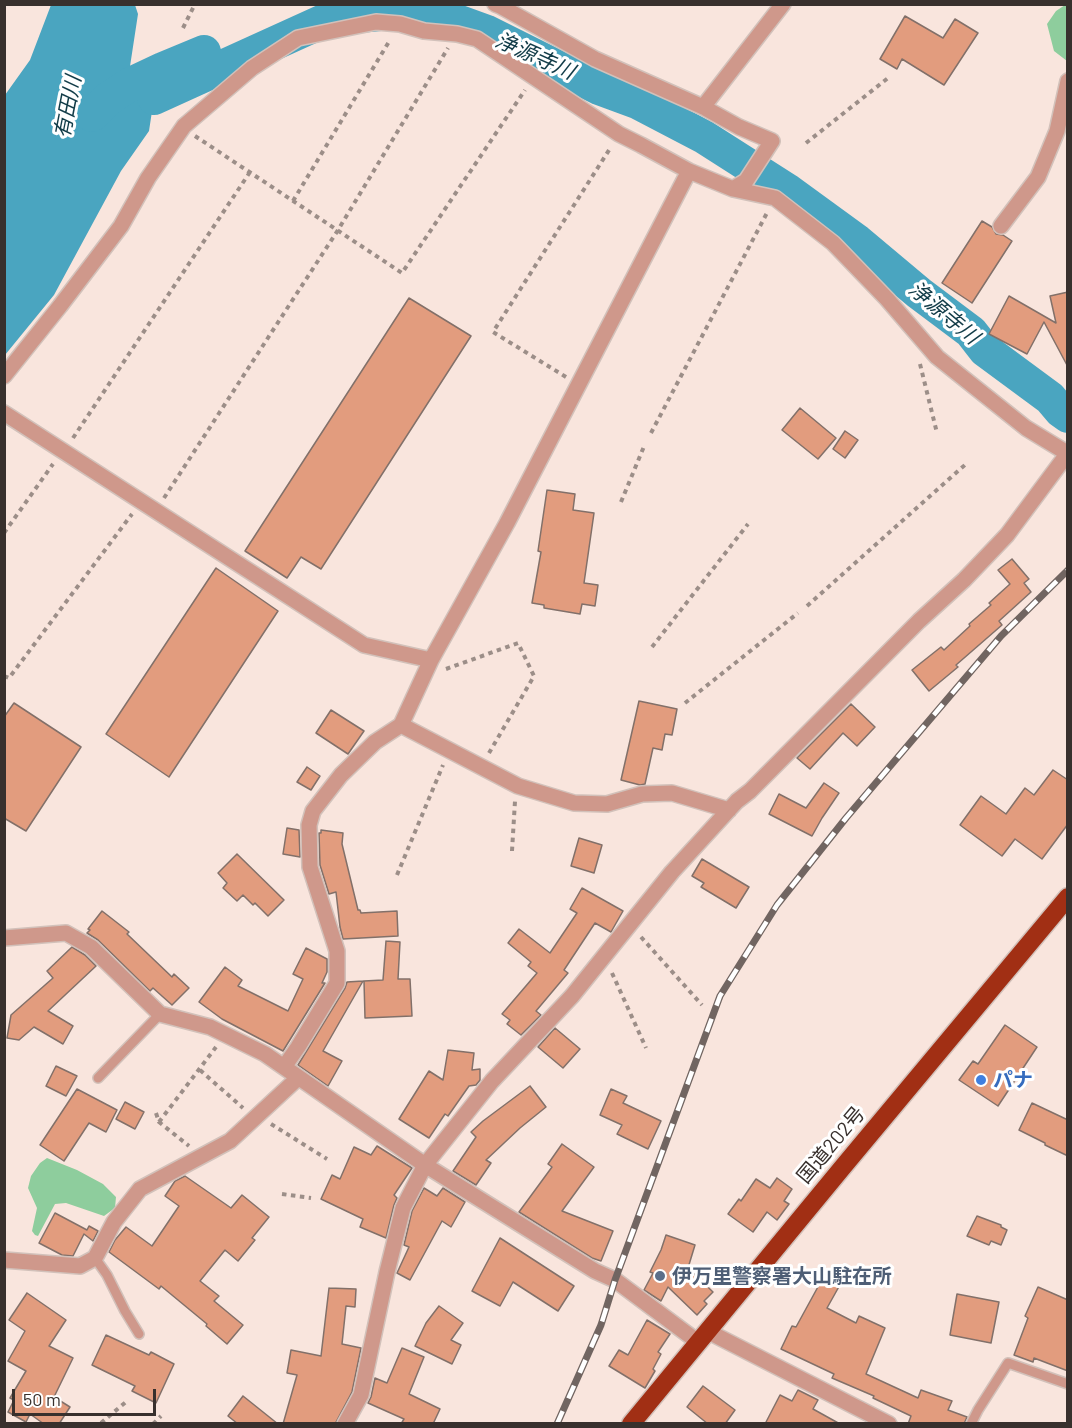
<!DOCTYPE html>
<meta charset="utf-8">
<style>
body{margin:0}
#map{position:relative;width:1072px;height:1428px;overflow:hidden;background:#f9e5dd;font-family:Barlow,sans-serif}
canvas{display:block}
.frame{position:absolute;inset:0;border:6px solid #38302d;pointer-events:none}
.scale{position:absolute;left:12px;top:1389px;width:144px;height:27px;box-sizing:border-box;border:3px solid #38302d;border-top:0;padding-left:8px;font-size:18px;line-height:21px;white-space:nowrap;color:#38302d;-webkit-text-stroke:4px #fff;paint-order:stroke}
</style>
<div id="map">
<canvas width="1072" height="1428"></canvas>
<div class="frame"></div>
<div class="scale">50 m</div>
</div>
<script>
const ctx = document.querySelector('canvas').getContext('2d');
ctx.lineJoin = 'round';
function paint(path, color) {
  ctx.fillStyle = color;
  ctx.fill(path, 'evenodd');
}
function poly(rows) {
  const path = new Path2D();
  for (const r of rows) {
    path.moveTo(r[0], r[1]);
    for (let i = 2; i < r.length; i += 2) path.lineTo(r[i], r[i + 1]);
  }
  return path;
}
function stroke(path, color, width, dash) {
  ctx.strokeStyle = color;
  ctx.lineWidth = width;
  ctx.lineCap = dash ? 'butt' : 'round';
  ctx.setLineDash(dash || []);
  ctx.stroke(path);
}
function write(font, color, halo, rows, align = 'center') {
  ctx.font = font + ' Barlow,"Noto Sans JP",sans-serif';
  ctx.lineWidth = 6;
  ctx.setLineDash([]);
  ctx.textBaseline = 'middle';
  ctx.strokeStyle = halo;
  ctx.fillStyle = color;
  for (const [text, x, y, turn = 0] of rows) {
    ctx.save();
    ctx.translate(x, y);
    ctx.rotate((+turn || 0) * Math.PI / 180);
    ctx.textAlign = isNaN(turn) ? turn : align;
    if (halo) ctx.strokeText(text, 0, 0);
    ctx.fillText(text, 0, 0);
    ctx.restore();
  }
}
const forest = poly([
 [1065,5,1068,8,1067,61,1054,51,1047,24,1056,11],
 [47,1158,77,1170,103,1184,116,1197,115,1208,104,1216,66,1203,55,1204,38,1236,35,1235,32,1231,37,1208,28,1188,31,1176,40,1163]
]);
const water = poly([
 [51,5,135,5,138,14,127,86,137,98,154,98,149,131,121,171,54,295,5,355,5,95,30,60]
]);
const river = poly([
 [92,115,108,99,129,85,163,69,204,52,154,98,328,19,390,13,454,20,487,32,599,88,637,102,704,137,787,190,857,241,919,293,971,332,985,350,1050,398,1061,411,1068,416]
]);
const building = poly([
 [905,16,943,38,955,19,978,33,944,85,902,59,897,69,880,59,905,16],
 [982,221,992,227,996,234,1003,235,1012,241,972,303,942,283,982,221],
 [1068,292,1068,367,1044,322,1027,354,989,334,1009,296,1056,323,1050,296,1068,292],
 [409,298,471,336,321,569,301,557,287,578,245,551,409,298],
 [800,408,836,438,818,459,782,430,800,408],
 [845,431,858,440,845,458,833,449,845,431],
 [547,490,575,494,573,510,594,513,584,583,598,585,595,606,582,604,580,614,544,608,544,605,532,603,541,552,538,551,547,490],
 [1012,559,1029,579,1024,583,1031,592,999,621,1002,625,956,665,958,667,929,691,912,670,941,647,944,650,970,626,969,624,991,605,989,603,1010,584,998,570,1012,559],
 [216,568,278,611,169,777,106,734,216,568],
 [639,701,677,709,672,735,665,734,662,750,653,748,645,784,640,785,621,780,639,701],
 [14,703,81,747,26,831,4,818,4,717,14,703],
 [851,704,875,727,857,746,843,733,810,769,797,758,851,704],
 [331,710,364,731,348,754,316,733,331,710],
 [307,767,320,776,311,790,297,782,307,767],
 [1053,770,1068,780,1068,824,1042,859,1015,839,1002,856,960,825,981,796,1006,814,1025,788,1034,795,1053,770],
 [824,783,839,793,822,818,812,836,769,814,779,794,806,808,824,783],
 [287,828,299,830,300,857,283,854,287,828],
 [321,830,343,833,342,844,358,910,360,910,361,913,397,911,398,936,343,939,340,927,336,892,329,894,320,865,319,833,321,833,321,830],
 [579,838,602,845,594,873,571,866,579,838],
 [237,854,284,900,268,916,255,903,253,905,243,895,237,901,223,888,227,883,218,873,237,854],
 [702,859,749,887,736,908,701,887,704,883,692,876,702,859],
 [582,888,623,911,611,932,595,923,564,970,568,973,536,1011,541,1015,521,1035,507,1024,510,1020,502,1014,537,973,528,966,531,962,508,943,519,929,550,953,577,913,570,909,582,888],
 [102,911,129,932,127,934,172,977,174,974,189,988,172,1005,153,988,150,991,98,940,87,933,90,930,88,929,102,911],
 [386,941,400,942,398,979,410,979,412,1016,365,1018,364,981,383,980,386,941],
 [72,947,85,955,96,966,48,1011,73,1026,63,1044,34,1027,19,1040,7,1038,11,1015,53,978,47,971,72,947],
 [306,948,327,959,327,972,322,983,325,983,283,1051,222,1019,199,1002,225,967,242,980,238,986,288,1011,303,979,293,974,306,948],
 [363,981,323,1051,342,1061,328,1086,298,1065,345,988,347,982,363,981],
 [1005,1025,1037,1047,998,1106,959,1080,973,1061,978,1064,1005,1025],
 [555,1028,580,1049,563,1068,538,1047,555,1028],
 [448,1050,474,1053,472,1070,480,1069,480,1080,476,1085,469,1086,448,1116,445,1114,429,1138,399,1119,429,1071,443,1080,448,1050],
 [56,1066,77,1076,66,1096,46,1086,56,1066],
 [530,1086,546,1107,520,1128,486,1160,491,1163,476,1185,453,1171,476,1137,471,1132,483,1121,530,1086],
 [77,1089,117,1110,106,1132,89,1123,64,1161,40,1145,77,1089],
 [611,1089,627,1096,623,1103,661,1121,648,1149,617,1134,622,1125,600,1115,611,1089],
 [125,1102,144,1112,135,1129,116,1119,125,1102],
 [1032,1103,1068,1120,1068,1156,1045,1145,1045,1143,1019,1130,1032,1103],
 [562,1144,594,1167,562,1211,613,1231,601,1261,592,1258,519,1212,552,1167,548,1164,562,1144],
 [377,1146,412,1168,394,1195,397,1198,394,1205,386,1238,360,1227,363,1219,321,1199,332,1175,340,1179,354,1147,371,1155,377,1146],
 [185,1176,231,1208,242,1195,269,1217,252,1238,255,1240,238,1261,225,1250,200,1281,219,1296,214,1301,243,1325,227,1344,206,1326,207,1324,161,1286,159,1289,109,1252,115,1240,126,1227,152,1246,179,1206,165,1196,175,1181,185,1176],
 [777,1178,792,1189,784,1201,789,1204,777,1220,767,1212,753,1232,728,1214,739,1199,741,1201,756,1179,770,1188,777,1178],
 [424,1188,437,1196,443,1188,465,1202,451,1227,442,1221,410,1280,397,1273,409,1247,404,1245,412,1211,424,1188],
 [55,1213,87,1230,89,1226,98,1231,93,1241,84,1234,73,1256,62,1255,39,1243,55,1213],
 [977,1216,1001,1225,1001,1227,1007,1230,1001,1245,991,1241,989,1245,967,1236,977,1216],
 [666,1235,695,1245,688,1268,713,1292,704,1301,707,1304,697,1315,668,1287,661,1301,644,1290,653,1273,650,1272,661,1250,666,1235],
 [500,1238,574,1286,558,1311,513,1282,500,1306,472,1291,500,1238],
 [825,1274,841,1283,827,1308,856,1323,859,1316,885,1328,866,1374,918,1398,921,1390,952,1401,948,1410,967,1417,964,1424,908,1424,911,1416,873,1398,874,1396,832,1378,834,1374,781,1349,792,1326,796,1327,825,1274],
 [1038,1287,1068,1300,1068,1371,1034,1358,1033,1362,1014,1355,1028,1318,1025,1316,1038,1287],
 [329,1288,356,1289,355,1307,346,1306,342,1344,361,1348,352,1392,335,1424,283,1424,297,1375,287,1373,291,1350,321,1356,329,1288],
 [27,1293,66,1320,49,1346,73,1358,54,1397,70,1407,59,1424,44,1424,30,1414,26,1422,8,1412,14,1400,10,1398,26,1371,8,1361,25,1331,9,1320,27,1293],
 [957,1294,999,1302,991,1343,950,1335,957,1294],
 [439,1306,463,1323,451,1340,461,1345,452,1364,415,1346,426,1323,439,1306],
 [647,1320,670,1334,658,1352,661,1354,653,1369,655,1371,645,1388,609,1366,619,1350,628,1355,647,1320],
 [106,1335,149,1355,151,1352,174,1364,156,1403,132,1391,135,1386,92,1365,106,1335],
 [402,1348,424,1357,409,1394,440,1409,433,1424,401,1424,404,1419,368,1403,371,1397,375,1378,387,1383,402,1348],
 [703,1386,735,1410,725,1424,708,1424,687,1407,703,1386],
 [798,1390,818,1400,813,1409,840,1424,765,1424,780,1395,792,1401,798,1390],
 [243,1396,278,1424,238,1424,228,1416,243,1396]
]);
const path = poly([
 [183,28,195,4],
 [195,136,402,273,525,90],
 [806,143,888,78],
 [293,201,390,40],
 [920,364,937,433],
 [566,377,493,332,611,147],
 [651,433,768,211],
 [73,438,250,172],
 [164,498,338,230,448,48],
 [621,502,645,444],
 [4,533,53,464],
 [807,606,966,464],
 [652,647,748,524],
 [446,669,518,643,534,676,489,753],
 [4,676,9,678,132,514],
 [685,703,798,613],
 [512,851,515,801],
 [397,875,443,765],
 [641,937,702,1005],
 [612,973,646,1048],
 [200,1070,243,1108],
 [156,1113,159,1122,189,1146],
 [159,1122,216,1047],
 [271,1124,327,1159],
 [282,1194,311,1198],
 [101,1423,127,1401],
 [153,1424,161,1416]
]);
const lane = poly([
 [98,1078,160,1014],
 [95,1258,107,1275,125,1311,139,1334],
 [971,1424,978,1410,1008,1363,1068,1384]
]);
const street = poly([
 [495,4,500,6,595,59,703,107,739,127,772,141,746,181,733,189],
 [703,107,783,4],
 [1001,226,1038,177,1057,131,1068,81],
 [4,376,60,306,121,226,148,178,184,126,252,68,298,38,376,22,400,24,424,31,457,34,477,39,619,134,641,145,689,171,733,189,775,198,833,243,887,299,937,357,1026,428,1067,453],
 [4,413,364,645,431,660],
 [401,725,518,786,574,803,607,804,642,794,672,793,729,810],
 [4,938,66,933,91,947,160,1014,210,1027,265,1054,425,1165,595,1271,615,1280,698,1342],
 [284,1067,298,1047,337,983,337,951,310,867,309,825,313,811,341,775,375,742,401,725,431,660,507,523,689,171],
 [4,1260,80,1266,95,1258,114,1222,140,1189,230,1141,298,1078],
 [707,1331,889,1424],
 [345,1424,361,1395,387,1272,403,1208,425,1165,492,1081,572,996,672,872,737,801,750,791,919,621,964,580,1007,535,1068,453]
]);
const highway = poly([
 [631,1424,842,1168,1068,897]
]);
const rail = poly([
 [557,1424,601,1325,615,1280,720,996,777,905,846,818,1001,636,1068,570]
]);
const markers = [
 [981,1080,6,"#3f7fe0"],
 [660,1276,6,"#5c6f8a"]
];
const shopNames = [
 ["パナ",993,1080]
];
const streetNames = [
 ["国道202号",831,1145,-50]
];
const serviceNames = [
 ["伊万里警察署大山駐在所",672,1276]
];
const waterNames = [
 ["浄源寺川",535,56,24],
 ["有田川",68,107,-79],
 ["浄源寺川",944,313,40]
];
paint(forest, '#8ecd9d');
paint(water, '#4aa5c0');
stroke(river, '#4aa5c0', 34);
paint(building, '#e29c7e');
stroke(building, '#827069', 1.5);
stroke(lane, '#d2c1ba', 12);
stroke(street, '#d2c1ba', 18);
stroke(highway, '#d2c1ba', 21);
stroke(path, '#9c8e88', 4, [4.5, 4.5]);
stroke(lane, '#cf988b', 9);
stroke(street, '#cf988b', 15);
stroke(highway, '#a12f14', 18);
stroke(rail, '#716561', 7);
stroke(rail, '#fff', 4.5, [14]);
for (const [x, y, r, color] of markers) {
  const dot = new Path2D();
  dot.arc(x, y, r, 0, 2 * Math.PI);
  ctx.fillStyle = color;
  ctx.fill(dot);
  stroke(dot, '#fff', 2);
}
write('bold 20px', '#366cbe', '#fff', shopNames, 'left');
write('20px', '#38302d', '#fff', streetNames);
write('bold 20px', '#4e5e75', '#fff', serviceNames, 'left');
write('italic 21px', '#123c48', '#fff', waterNames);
</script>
